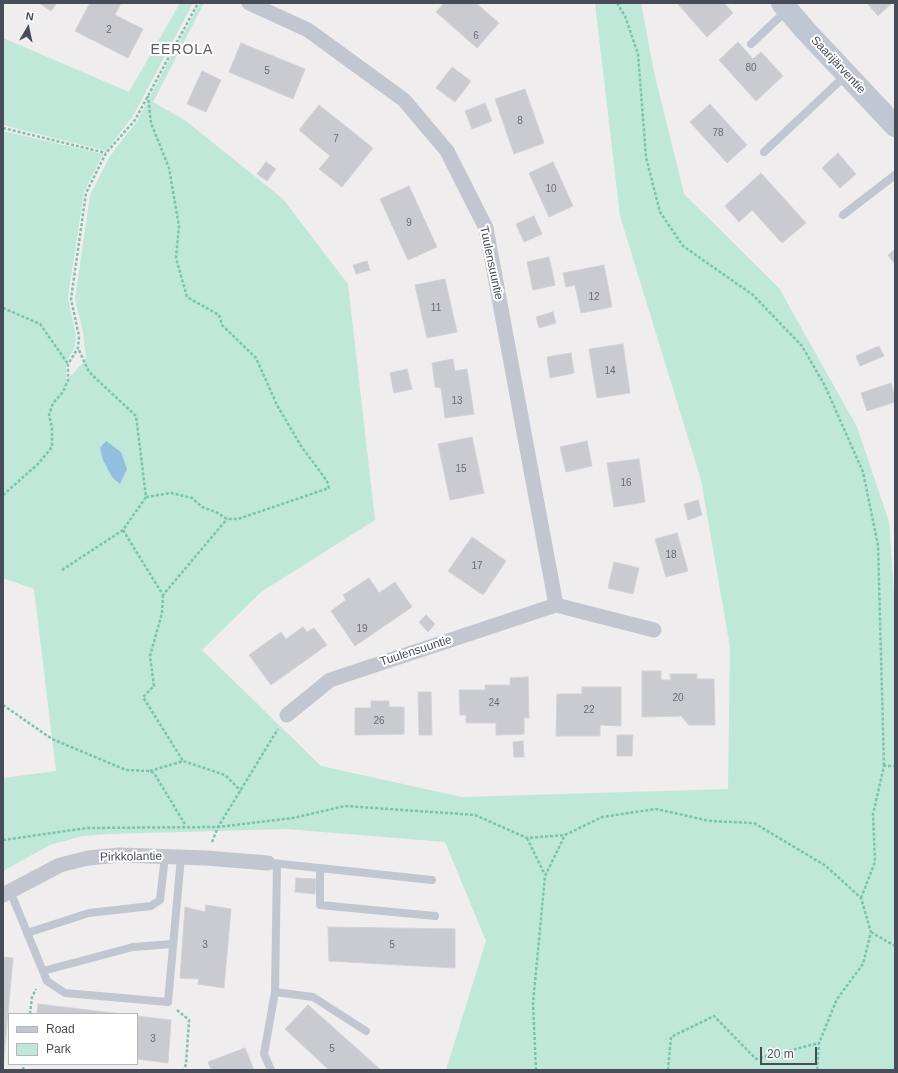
<!DOCTYPE html>
<meta charset="utf-8">
<style>
body{margin:0}
#map{position:relative;width:898px;height:1073px;overflow:hidden;background:#efeded;font-family:Arial,sans-serif}
canvas{display:block}
.frame{position:absolute;inset:0;border:4px solid #474c57;pointer-events:none}
.legend{position:absolute;left:8px;top:1013px;width:130px;height:52px;box-sizing:border-box;background:#fff;border:1px solid #b5b7bc;margin:0;padding:5px 7px;list-style:none;font-size:12px;color:#474c57}
.legend li{display:flex;align-items:center;gap:8px;height:20px}
.legend b{width:20px;border:1px solid #b5b7bc}
.north{position:absolute;left:8px;top:8px;width:40px;height:40px;-webkit-text-stroke:3px #fff;paint-order:stroke;rotate:9deg;font-size:11px;font-weight:700;line-height:16px;text-align:center;color:#474c57}
.north::after{content:'';display:block;margin:auto;width:14px;height:18px;background:#474c57;clip-path:polygon(50% 0,100% 100%,50% 72%,0 100%)}
.scale{position:absolute;left:760px;top:1047px;width:57px;height:18px;box-sizing:border-box;border:2px solid #474c57;border-top:0;padding-left:5px;font-size:12px;line-height:14px;white-space:nowrap;color:#474c57;-webkit-text-stroke:3px #fff;paint-order:stroke}
</style>
<div id="map">
<canvas width="898" height="1073"></canvas>
<div class="frame"></div>
<ul class="legend">
<li><b style="height:5px;background:#c1c6d3"></b>Road</li>
<li><b style="height:11px;background:#bfe8d8"></b>Park</li>
</ul>
<div class="north">N</div>
<div class="scale">20 m</div>
</div>
<script>
const ctx = document.querySelector('canvas').getContext('2d');
ctx.lineJoin = 'round';
function paint(path, color) {
  ctx.fillStyle = color;
  ctx.fill(path, 'evenodd');
}
function poly(rows) {
  const path = new Path2D();
  for (const r of rows) {
    path.moveTo(r[0], r[1]);
    for (let i = 2; i < r.length; i += 2) path.lineTo(r[i], r[i + 1]);
  }
  return path;
}
function stroke(path, color, width, dash) {
  ctx.strokeStyle = color;
  ctx.lineWidth = width;
  ctx.lineCap = dash ? 'butt' : 'round';
  ctx.setLineDash(dash || []);
  ctx.stroke(path);
}
function write(font, color, halo, rows, align = 'center') {
  ctx.font = font + ' Arial,sans-serif';
  ctx.lineWidth = 4;
  ctx.setLineDash([]);
  ctx.textBaseline = 'middle';
  ctx.strokeStyle = halo;
  ctx.fillStyle = color;
  for (const [text, x, y, turn = 0] of rows) {
    ctx.save();
    ctx.translate(x, y);
    ctx.rotate((+turn || 0) * Math.PI / 180);
    ctx.textAlign = isNaN(turn) ? turn : align;
    if (halo) ctx.strokeText(text, 0, 0);
    ctx.fillText(text, 0, 0);
    ctx.restore();
  }
}
const green = poly([
 [180,3,193,3,133,116,106,151,3,125,3,38,129,92],
 [200,3,204,3,153,102,186,121,283,199,348,284,375,520,261,592,202,650,321,766,462,797,728,789,730,647,701,480,620,216,595,3,641,3,654,72,684,194,779,288,857,427,889,522,895,607,895,1070,446,1070,486,941,445,842,286,829,111,834,82,836,50,845,3,871,3,778,56,771,34,589,3,578,3,131,103,154,84,192,68,297,76,336,75,347,66,362,66,381,86,359,83,332,75,299,90,195,110,156,137,121]
]);
const water = poly([
 [106,441,121,452,127,469,120,484,112,477,103,460,100,448]
]);
const building = poly([
 [39,3,57,3,51,11,39,3],
 [90,3,121,3,115,15,143,29,128,58,75,31,90,3],
 [444,3,476,3,499,23,477,48,436,12,444,3],
 [677,3,724,3,733,13,707,37,677,3],
 [867,3,892,3,878,16,867,3],
 [738,42,753,59,761,52,783,76,756,101,719,60,738,42],
 [241,43,305,69,293,99,229,72,241,43],
 [452,67,471,81,455,102,436,88,452,67],
 [202,71,221,80,206,112,187,104,202,71],
 [525,89,544,143,514,154,495,99,525,89],
 [485,103,492,121,472,129,465,111,485,103],
 [710,104,747,145,727,163,690,122,710,104],
 [319,105,373,148,342,187,319,169,330,156,299,130,319,105],
 [838,153,856,174,840,188,822,168,838,153],
 [266,162,276,169,267,181,257,174,266,162],
 [553,162,573,206,549,217,529,173,553,162],
 [761,173,806,223,782,243,752,210,739,222,725,206,761,173],
 [409,186,437,247,408,260,380,199,409,186],
 [534,216,542,234,524,242,516,224,534,216],
 [895,249,895,264,888,255,895,249],
 [549,257,555,285,533,290,527,262,549,257],
 [367,261,370,270,356,274,353,265,367,261],
 [604,265,612,307,581,313,575,285,566,287,563,273,604,265],
 [445,279,457,332,427,338,415,285,445,279],
 [553,312,556,323,539,328,536,317,553,312],
 [623,344,630,393,597,398,589,349,623,344],
 [879,346,884,356,860,366,856,356,879,346],
 [571,353,574,373,550,378,547,357,571,353],
 [453,359,455,371,467,369,474,414,445,418,441,388,435,387,432,363,453,359],
 [407,369,412,389,394,393,390,373,407,369],
 [891,383,895,396,895,402,867,411,861,393,891,383],
 [472,437,484,493,450,500,438,444,472,437],
 [587,441,592,466,566,472,560,447,587,441],
 [639,459,645,502,614,507,607,463,639,459],
 [698,500,702,515,688,520,684,504,698,500],
 [677,533,688,571,666,577,655,539,677,533],
 [472,537,506,561,483,595,448,571,472,537],
 [614,562,639,568,633,594,608,588,614,562],
 [369,578,379,593,395,582,412,607,355,646,331,611,346,600,343,595,369,578],
 [426,615,435,624,428,632,419,622,426,615],
 [303,627,307,632,314,628,327,645,271,685,249,655,281,632,286,639,303,627],
 [642,671,661,671,661,680,671,680,670,674,697,674,697,679,714,679,715,725,689,725,681,716,642,717,642,671],
 [528,677,529,718,524,718,524,734,496,735,496,723,466,723,466,715,460,715,459,690,485,690,485,685,510,685,510,678,528,677],
 [582,687,621,687,621,726,600,725,600,736,556,736,557,694,582,694,582,687],
 [418,692,431,692,432,735,419,735,418,692],
 [371,701,389,701,389,707,404,707,404,734,355,735,355,708,371,708,371,701],
 [617,735,633,735,632,756,617,756,617,735],
 [523,741,524,757,514,757,513,742,523,741],
 [296,878,316,879,315,894,295,892,296,878],
 [206,905,231,909,224,988,198,984,199,979,180,978,185,907,205,912,206,905],
 [328,927,455,929,455,968,329,961,328,927],
 [3,957,13,958,3,1068,3,957],
 [38,1004,122,1014,37,1014,38,1004],
 [308,1005,381,1070,329,1070,285,1029,308,1005],
 [137,1016,171,1020,168,1063,137,1059,137,1016],
 [245,1048,254,1070,211,1070,208,1062,245,1048]
]);
const path = poly([
 [617,3,625,16,638,54,646,157,660,212,683,246,753,295,802,346,825,386,863,472,878,545,884,766],
 [3,128,106,153],
 [3,308,40,324,68,364],
 [3,495,38,464,52,447,52,428,49,415,53,403,63,392,68,380,68,364,78,348,79,336,71,299,86,193,106,153,135,120,198,3],
 [146,497,171,493,192,498,202,507,218,513,227,519,238,519,329,488,327,481,301,446,277,405,256,358,222,325,219,315,187,297,176,258,179,226,169,168,151,123,148,96],
 [123,530,163,595,227,519],
 [62,570,123,530,146,497,136,416,89,372,78,348],
 [163,595,162,613,150,656,154,686,143,697,183,761],
 [3,705,52,739,126,770,149,771,154,773,186,826],
 [150,771,183,761,225,775,241,791],
 [527,838,545,875],
 [3,840,87,828,218,827,293,818,345,806,475,815,527,838,565,835,602,817,656,809,710,821,754,823,826,866,861,898,871,932,863,964,837,999,819,1043,817,1070],
 [212,842,218,827,278,729],
 [861,898,875,862,873,814,884,766,895,766],
 [871,932,895,946],
 [177,1010,189,1020,186,1064,184,1070],
 [30,1014,32,997,36,989],
 [23,1070,24,1064],
 [536,1070,533,1003,545,876,565,835],
 [668,1070,671,1037,714,1016,756,1059,819,1043]
]);
const service = poly([
 [751,44,787,10],
 [764,152,846,75],
 [843,215,895,175],
 [272,863,432,880],
 [320,868,320,905,435,916],
 [10,891,47,981,65,993,168,1002,181,857],
 [27,933,89,913,151,906,160,900,165,856],
 [43,971,133,947,173,944],
 [275,992,313,997,366,1031],
 [271,1070,264,1054,275,992,277,864]
]);
const minor = poly([
 [249,3,308,30,404,100,447,151,486,228,556,605,330,680,287,715],
 [556,605,654,630],
 [3,895,60,865,88,858,120,855,206,858,268,863]
]);
const secondary = poly([
 [782,3,805,30,895,126]
]);
const numberNames = [
 ["2",109,30],
 ["6",476,36],
 ["80",751,68],
 ["5",267,71],
 ["8",520,121],
 ["78",718,133],
 ["7",336,139],
 ["10",551,189],
 ["9",409,223],
 ["12",594,297],
 ["11",436,308],
 ["14",610,371],
 ["13",457,401],
 ["15",461,469],
 ["16",626,483],
 ["18",671,555],
 ["17",477,566],
 ["19",362,629],
 ["20",678,698],
 ["24",494,703],
 ["22",589,710],
 ["26",379,721],
 ["3",205,945],
 ["5",392,945],
 ["3",153,1039],
 ["5",332,1049]
];
const streetNames = [
 ["Saarijärventie",838,65,47],
 ["Tuulensuuntie",491,263,78],
 ["Tuulensuuntie",416,651,-18],
 ["Pirkkolantie",131,857,-1]
];
const quarterNames = [
 ["EEROLA",182,50]
];
paint(green, '#bfe8d8');
paint(water, '#92bee0');
paint(building, '#cacbd1');
stroke(building, '#d1d2d7', 1);
stroke(path, '#7cc2af', 2.5, [3, 2]);
stroke(service, '#c1c6d0', 8);
stroke(minor, '#c1c6d0', 15);
stroke(secondary, '#c1c6d3', 22);
write('10px', '#686c76', null, numberNames);
write('12px', '#474c57', '#fff', streetNames);
ctx.letterSpacing = '1px';
write('14px', '#5a5b60', '#fff', quarterNames);
ctx.letterSpacing = '0px';
</script>
